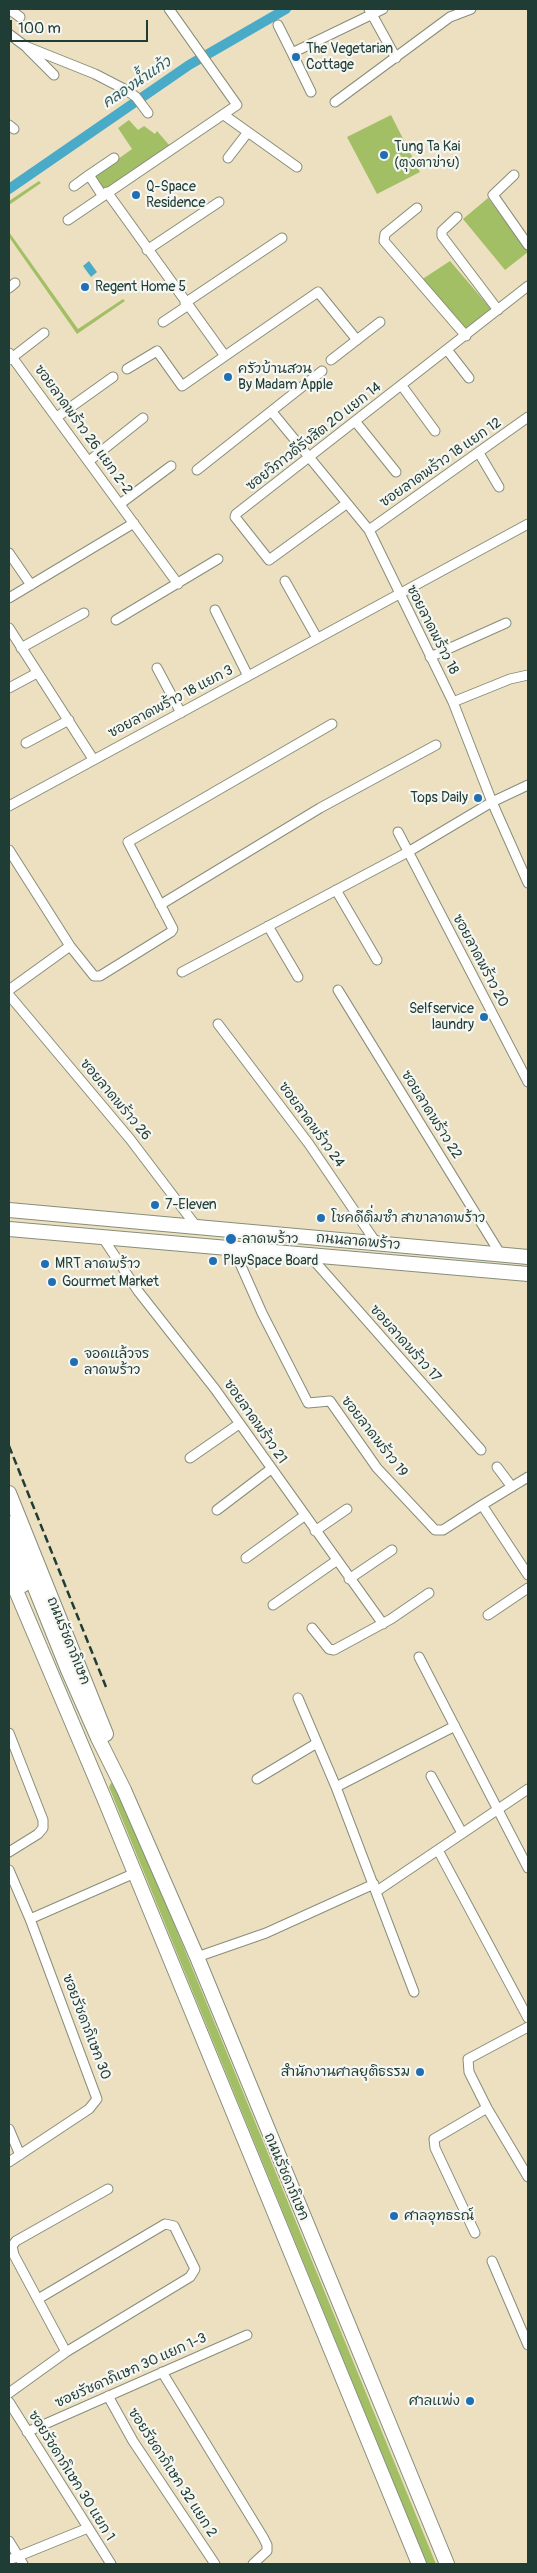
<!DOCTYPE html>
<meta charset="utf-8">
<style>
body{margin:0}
#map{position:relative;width:537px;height:2573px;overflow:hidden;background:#ede0c0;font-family:Pangolin,sans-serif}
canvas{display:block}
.frame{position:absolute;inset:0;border:10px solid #1f3d34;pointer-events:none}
.scale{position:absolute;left:10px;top:20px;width:138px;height:22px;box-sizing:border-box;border:2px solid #1f3d34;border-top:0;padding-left:6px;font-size:15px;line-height:18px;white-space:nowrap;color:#1f3d34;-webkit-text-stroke:4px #f6f6f2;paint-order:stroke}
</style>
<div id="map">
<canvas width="537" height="2573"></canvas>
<div class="frame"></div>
<div class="scale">100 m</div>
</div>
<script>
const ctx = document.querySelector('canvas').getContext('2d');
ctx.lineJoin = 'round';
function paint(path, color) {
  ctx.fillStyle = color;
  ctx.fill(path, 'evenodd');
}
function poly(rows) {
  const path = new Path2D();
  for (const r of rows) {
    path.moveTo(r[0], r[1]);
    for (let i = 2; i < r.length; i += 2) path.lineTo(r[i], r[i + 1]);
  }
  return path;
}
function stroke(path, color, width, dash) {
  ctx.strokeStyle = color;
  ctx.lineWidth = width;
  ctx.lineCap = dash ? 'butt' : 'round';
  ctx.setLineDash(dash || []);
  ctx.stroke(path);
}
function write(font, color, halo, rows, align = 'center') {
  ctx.font = font + ' Pangolin,"Playpen Sans Thai",sans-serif';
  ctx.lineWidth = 4.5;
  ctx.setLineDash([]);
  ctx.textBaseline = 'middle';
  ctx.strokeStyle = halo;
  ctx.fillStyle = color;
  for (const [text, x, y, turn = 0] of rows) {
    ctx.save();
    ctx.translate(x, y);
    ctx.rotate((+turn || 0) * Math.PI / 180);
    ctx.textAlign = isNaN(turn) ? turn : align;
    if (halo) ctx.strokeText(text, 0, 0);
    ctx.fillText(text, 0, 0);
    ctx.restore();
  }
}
const green = poly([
 [391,115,420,172,377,194,347,137],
 [129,120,138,130,144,126,155,134,157,131,170,146,103,192,93,177,132,149,118,128],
 [39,181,41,183,9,205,9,201],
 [488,198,528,252,505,270,463,219],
 [9,232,78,329,123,299,125,301,77,334,9,237],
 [450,261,492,310,466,332,421,280],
 [111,1783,114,1784,152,1870,436,2564,427,2564,109,1787]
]);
const water = poly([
 [89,261,97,272,91,277,83,266]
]);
const canal = poly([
 [9,189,189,65,286,9]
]);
const minor = poly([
 [9,9,20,17],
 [369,9,396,58],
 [278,25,292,53],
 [9,34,25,46,95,74,126,90,136,97,148,113],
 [27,48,54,75],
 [311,92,292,53,383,9],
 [335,102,450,17,471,9],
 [224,115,297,167],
 [9,125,14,129],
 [228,158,248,132],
 [514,175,493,195,528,245],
 [74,186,89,175],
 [107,192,225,356,318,292,357,340],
 [102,195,89,175,114,158],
 [417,208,385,234,384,241,466,336],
 [457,217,442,231,442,236,498,310],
 [68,220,237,105,169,9],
 [147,250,219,202],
 [9,288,15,283],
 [185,303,282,238],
 [163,322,187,306],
 [448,351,469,378],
 [9,353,178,584],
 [9,360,44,333],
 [331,360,380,322],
 [127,369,157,351,182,386,225,356],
 [402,386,435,431],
 [272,412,369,530,453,702,492,802,528,883],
 [57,417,113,377],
 [355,421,396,472],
 [479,453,499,487],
 [89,461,143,418],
 [197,470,322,371],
 [120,504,171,466],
 [346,504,269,560,235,517,236,514,528,286],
 [369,530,528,417],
 [9,553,31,585],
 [285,581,317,638],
 [9,598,134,523],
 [215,610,248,676],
 [116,620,218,559],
 [9,628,93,759],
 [21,648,84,613],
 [430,657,506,623],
 [157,668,181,713],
 [9,688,37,673],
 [453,702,510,679,528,675],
 [26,743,69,720],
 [9,806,528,524],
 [398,832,528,1082],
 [9,850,70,946,94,976,100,976,171,932,173,929,128,842,332,724],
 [336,890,377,960],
 [160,905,320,808,436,745],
 [268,926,298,977],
 [182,972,408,852,492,802,528,785],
 [9,990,70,946],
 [338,990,501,1255],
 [9,995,130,1139,196,1226],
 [218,1024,309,1144,377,1244],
 [103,1238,138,1291,215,1389,383,1624],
 [234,1250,262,1313,308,1403,330,1401,377,1468,435,1530,443,1530,482,1505,528,1575],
 [310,1256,481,1450],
 [190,1458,239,1424],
 [497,1467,512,1487],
 [482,1505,528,1477],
 [217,1510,271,1469],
 [315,1531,347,1509],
 [246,1558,304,1516],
 [349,1579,392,1550],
 [273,1605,336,1561],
 [488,1615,528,1588],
 [312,1628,329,1649,334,1650,391,1619,429,1593],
 [419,1657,528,1868],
 [298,1698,336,1787,414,1992],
 [9,1733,43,1820,43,1828,38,1834,9,1852],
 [431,1776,462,1833],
 [257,1779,317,1743],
 [336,1787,455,1726],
 [438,1850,528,2018],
 [9,1870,30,1919],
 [377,1891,528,1789],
 [197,1957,266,1933,374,1884],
 [487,2108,469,2072,468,2059,528,2027],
 [9,2129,20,2155],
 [9,2162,89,2109,97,2099,30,1919,135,1873],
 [475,2233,435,2148,434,2139,487,2108,528,2177],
 [492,2261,528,2345],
 [66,2352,14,2255,12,2246,16,2241,108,2189],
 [162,2372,263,2537,267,2545,267,2551,253,2564],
 [9,2393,66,2352,190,2277,195,2269,174,2226,165,2224,38,2299],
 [108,2396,133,2441,215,2564],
 [9,2402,111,2564],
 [27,2432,247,2335],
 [9,2541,23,2564],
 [9,2560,88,2528]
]);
const primary = poly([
 [9,1210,528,1257],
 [9,1229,528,1274],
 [9,1493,106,1734],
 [9,1523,68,1670,98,1738,124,1790,197,1957,447,2564],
 [9,1550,23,1585],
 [9,1574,104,1798,419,2564]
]);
const rail = poly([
 [9,1446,106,1687]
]);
const markers = [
 [296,57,5,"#1f6fb2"],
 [384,155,5,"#1f6fb2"],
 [136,195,5,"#1f6fb2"],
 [85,287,5,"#1f6fb2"],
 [228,377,5,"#1f6fb2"],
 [478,798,5,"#1f6fb2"],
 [484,1017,5,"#1f6fb2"],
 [155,1205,5,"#1f6fb2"],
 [321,1218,5,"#1f6fb2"],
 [231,1239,6,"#1f6fb2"],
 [213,1261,5,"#1f6fb2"],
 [45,1264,5,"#1f6fb2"],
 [52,1282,5,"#1f6fb2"],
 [74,1362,5,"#1f6fb2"],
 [420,2072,5,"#1f6fb2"],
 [394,2216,5,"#1f6fb2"],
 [470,2401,5,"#1f6fb2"]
];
const poiNames = [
 ["The Vegetarian",306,49],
 ["Cottage",306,65],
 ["Tung Ta Kai",394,147],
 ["(ตุงตาข่าย)",394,163],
 ["Q-Space",146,187],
 ["Residence",146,203],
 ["Regent Home 5",95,287],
 ["ครัวบ้านสวน",238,369],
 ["By Madam Apple",238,385],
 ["Tops Daily",468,798,"right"],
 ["Selfservice",474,1009,"right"],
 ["laundry",474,1025,"right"],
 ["7-Eleven",165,1205],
 ["โชคดีติ่มซำ สาขาลาดพร้าว",331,1218],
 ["ลาดพร้าว",242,1239],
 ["PlaySpace Board",223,1261],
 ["MRT ลาดพร้าว",55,1264],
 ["Gourmet Market",62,1282],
 ["จอดแล้วจร",84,1354],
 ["ลาดพร้าว",84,1370],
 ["สำนักงานศาลยุติธรรม",410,2072,"right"],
 ["ศาลอุทธรณ์",404,2216],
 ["ศาลแพ่ง",460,2401,"right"]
];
const streetNames = [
 ["ซอยลาดพร้าว 26 แยก 2-2",83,430,54],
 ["ซอยวิภาวดีรังสิต 20 แยก 14",314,437,-38],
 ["ซอยลาดพร้าว 18 แยก 12",441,463,-35],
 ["ซอยลาดพร้าว 18",432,630,63],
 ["ซอยลาดพร้าว 18 แยก 3",171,702,-28],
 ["ซอยลาดพร้าว 20",480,961,62],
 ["ซอยลาดพร้าว 26",115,1100,50],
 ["ซอยลาดพร้าว 22",431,1115,58],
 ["ซอยลาดพร้าว 24",311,1125,54],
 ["ถนนลาดพร้าว",358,1242,5],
 ["ซอยลาดพร้าว 17",405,1344,48],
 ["ซอยลาดพร้าว 21",255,1422,55],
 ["ซอยลาดพร้าว 19",374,1437,52],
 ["ถนนรัชดาภิเษก",68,1641,68],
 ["ซอยรัชดาภิเษก 30",86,2027,69],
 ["ถนนรัชดาภิเษก",286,2177,67],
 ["ซอยรัชดาภิเษก 30 แยก 1-3",131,2371,-24],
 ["ซอยรัชดาภิเษก 32 แยก 2",172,2473,57],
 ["ซอยรัชดาภิเษก 30 แยก 1",71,2476,58]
];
const waterNames = [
 ["คลองน้ำแก้ว",137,83,-34]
];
paint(green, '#a3bf65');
paint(water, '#4aabc9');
stroke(canal, '#4aabc9', 10);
stroke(minor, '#868e7a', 11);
stroke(primary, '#868e7a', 16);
stroke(minor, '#fff', 9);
stroke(primary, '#fff', 14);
stroke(rail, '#1f3d34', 2.5, [8, 4]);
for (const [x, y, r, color] of markers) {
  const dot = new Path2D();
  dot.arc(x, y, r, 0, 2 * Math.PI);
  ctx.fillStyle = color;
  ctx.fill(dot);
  stroke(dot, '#f6f6f2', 2);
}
write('14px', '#1f3d34', '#f6f6f2', poiNames, 'left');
write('14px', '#1f3d34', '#f6f6f2', streetNames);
write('italic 15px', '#2c5e61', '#f6f6f2', waterNames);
</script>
